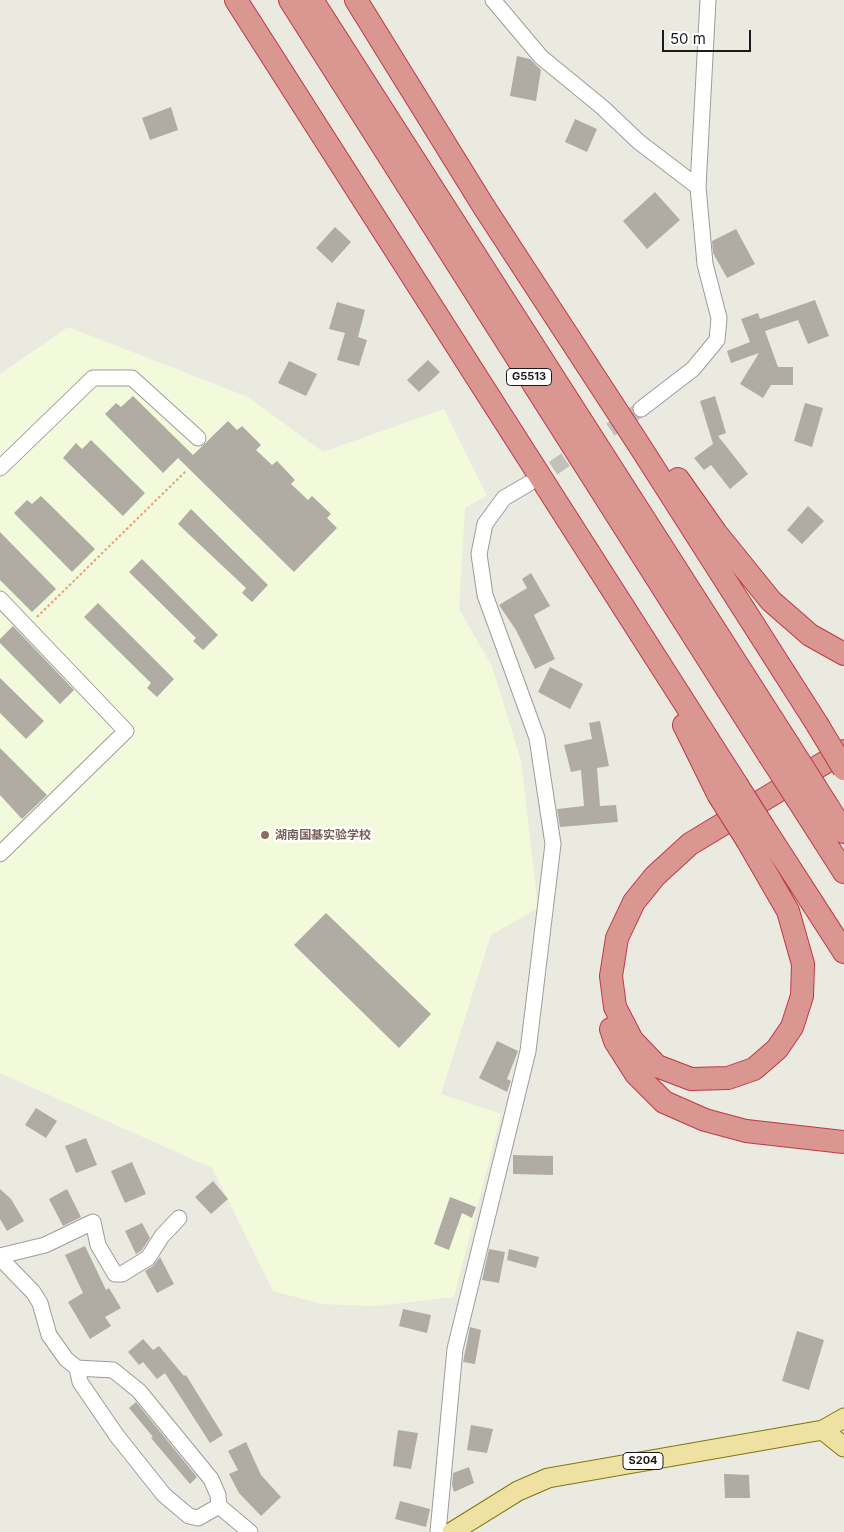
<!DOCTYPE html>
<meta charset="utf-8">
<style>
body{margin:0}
#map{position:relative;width:844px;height:1532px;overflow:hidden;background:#ebeae1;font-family:Inter,sans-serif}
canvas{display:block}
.scale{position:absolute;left:662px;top:30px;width:89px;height:22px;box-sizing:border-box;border:2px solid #1b1b1b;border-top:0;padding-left:6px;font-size:15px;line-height:18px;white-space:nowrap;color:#1b1b1b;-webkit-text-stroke:4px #fff;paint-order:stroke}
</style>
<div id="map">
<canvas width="844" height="1532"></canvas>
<div class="scale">50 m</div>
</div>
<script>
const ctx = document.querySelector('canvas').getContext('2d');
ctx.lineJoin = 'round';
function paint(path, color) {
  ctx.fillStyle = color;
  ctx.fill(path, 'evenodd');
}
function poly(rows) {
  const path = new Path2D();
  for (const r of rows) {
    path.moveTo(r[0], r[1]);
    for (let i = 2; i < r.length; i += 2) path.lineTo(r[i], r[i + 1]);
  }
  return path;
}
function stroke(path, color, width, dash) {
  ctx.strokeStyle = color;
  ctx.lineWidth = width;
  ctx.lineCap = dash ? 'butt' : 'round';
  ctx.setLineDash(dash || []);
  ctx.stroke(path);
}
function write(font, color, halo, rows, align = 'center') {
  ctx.font = font + ' Inter,"Noto Sans SC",sans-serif';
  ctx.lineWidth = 5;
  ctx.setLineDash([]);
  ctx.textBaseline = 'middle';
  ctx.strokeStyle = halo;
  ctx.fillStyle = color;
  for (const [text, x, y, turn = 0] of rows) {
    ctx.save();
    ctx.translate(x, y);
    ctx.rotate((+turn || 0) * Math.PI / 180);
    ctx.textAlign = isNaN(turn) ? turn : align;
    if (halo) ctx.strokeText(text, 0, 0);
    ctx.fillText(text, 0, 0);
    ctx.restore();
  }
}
const education = poly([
 [68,327,248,397,323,452,444,409,487,496,465,508,459,609,492,666,521,761,538,908,491,935,441,1094,501,1114,454,1297,375,1306,322,1304,273,1291,212,1168,0,1073,0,374]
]);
const building = poly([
 [517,56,530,59,541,70,536,101,510,96],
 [171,107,178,130,150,140,142,118],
 [575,119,597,129,587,152,565,142],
 [655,192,680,220,647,249,623,221],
 [335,227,351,242,332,263,316,248],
 [736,229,755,264,727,278,713,253,712,241],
 [815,300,829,336,808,344,798,320,765,331,778,367,793,367,793,385,771,385,763,398,740,384,759,353,731,363,727,351,750,342,741,319,758,313,760,319],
 [337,302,365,310,358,337,367,340,359,366,337,360,345,333,329,329],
 [428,360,440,372,419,392,407,380],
 [289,361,317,374,306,396,278,383],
 [133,396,193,455,228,421,237,430,242,426,261,445,256,450,272,465,277,461,295,480,291,484,308,500,312,496,331,514,327,518,337,528,294,572,178,458,163,473,105,414,116,403,121,407],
 [715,396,726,433,718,436,748,474,730,489,711,465,704,470,694,458,713,444,700,401],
 [805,403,823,408,812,447,794,441],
 [91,440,145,493,123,516,63,458,76,443,82,449],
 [41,496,95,549,72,572,14,513,27,500,32,504],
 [808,506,824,521,802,544,787,530],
 [191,509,268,585,252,602,242,593,246,588,178,524],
 [0,532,56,589,32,612,0,580],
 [142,559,218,635,203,650,193,641,196,638,129,572],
 [531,573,550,606,534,615,555,659,535,669,516,630,499,605,527,588,522,579],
 [98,603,174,679,157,697,147,688,151,683,84,617],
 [13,626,74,690,60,704,0,643,0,639],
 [550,667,583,684,570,709,538,692],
 [0,678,44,721,26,739,0,713],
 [600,721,609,766,597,768,600,806,616,805,618,822,560,827,557,809,584,806,581,770,571,772,564,745,592,739,589,723],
 [0,748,47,795,22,819,0,795],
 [326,913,431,1014,399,1048,294,945],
 [497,1041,518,1051,507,1079,511,1081,507,1092,479,1078],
 [36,1108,57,1121,46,1138,25,1125],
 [86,1138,97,1165,76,1173,65,1146],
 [513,1155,553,1156,553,1175,513,1174],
 [132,1162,146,1194,125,1203,111,1171],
 [213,1181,228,1199,211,1214,195,1197],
 [0,1189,11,1199,24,1221,7,1231,0,1219],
 [67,1189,81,1217,63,1226,49,1199],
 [450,1197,476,1207,472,1218,462,1213,449,1250,434,1244],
 [142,1223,150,1238,141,1251,136,1254,125,1231],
 [85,1246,106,1290,109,1288,121,1308,105,1317,111,1326,90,1339,68,1302,83,1293,65,1255],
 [489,1249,505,1252,499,1283,482,1280],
 [509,1249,539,1257,536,1268,507,1260],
 [160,1257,174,1284,157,1293,145,1271,153,1266],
 [403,1309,431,1315,427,1333,399,1326],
 [470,1327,481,1330,475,1364,463,1362],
 [797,1331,824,1340,809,1390,782,1381],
 [143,1339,153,1350,159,1346,184,1376,186,1375,223,1435,210,1443,165,1373,157,1379,143,1362,139,1365,128,1352],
 [136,1402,197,1477,190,1484,151,1438,153,1437,129,1408],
 [471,1425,493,1429,487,1453,467,1450],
 [398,1430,418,1433,411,1469,393,1466],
 [246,1442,261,1475,281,1497,261,1516,239,1493,229,1474,238,1470,228,1451],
 [469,1467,474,1483,454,1492,452,1485,453,1473],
 [724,1474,749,1475,750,1498,725,1498],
 [400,1501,430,1509,426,1527,395,1519]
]);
const minorTunnel = poly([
 [534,481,641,409]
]);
const path = poly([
 [37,617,187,470]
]);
const minor = poly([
 [493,0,541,57,602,107,639,142,698,187],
 [641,409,693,369,717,340,719,318,705,264,698,187,708,0],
 [0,468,93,378,132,378,198,438],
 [0,599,126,731,0,854],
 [0,1256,45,1245,93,1222,98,1245,115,1274,122,1274,148,1258,162,1236,179,1218],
 [0,1258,33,1292,40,1303,49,1335,66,1359,77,1368,113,1370,139,1391,211,1479,218,1495,219,1506,250,1532],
 [77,1368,80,1382,117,1436,164,1495,189,1516,198,1518,219,1506],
 [438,1532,455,1349,528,1051,553,844,537,738,485,595,479,554,485,524,504,498,528,484]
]);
const major = poly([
 [823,1430,844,1447],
 [452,1532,518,1491,548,1478,823,1430,844,1418]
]);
const highway = poly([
 [236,0,737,785],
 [290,0,769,755],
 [312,0,788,744],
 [356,0,484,207,641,448,817,724],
 [678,479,716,533,771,601,810,635,844,654],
 [684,725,718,794],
 [816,788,844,832],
 [798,800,844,872],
 [764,828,844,952],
 [747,840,788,911,803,964,802,996,792,1027,777,1049,754,1069,728,1078,691,1079,657,1066,632,1040,615,1007,611,976,617,938,634,902,655,876,690,844,844,751],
 [611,1029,615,1041,636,1074,664,1102,705,1120,746,1131,844,1142]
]);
const highwayBridge = poly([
 [817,724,844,769],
 [788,744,816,788],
 [769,755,798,800],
 [737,785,764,828],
 [718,794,747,840]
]);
const markers = [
 [265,835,5,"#8d6e63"]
];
const shields = [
 [529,377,45],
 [643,1461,40]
];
const shieldNames = [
 ["G5513",529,377],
 ["S204",643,1461]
];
const educationNames = [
 ["湖南国基实验学校",275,835]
];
paint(education, '#f2fadb');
paint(building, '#b0aca4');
stroke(minorTunnel, '#c1c1b9', 15, [15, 8]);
stroke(minor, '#9c9c9c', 17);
stroke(major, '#807611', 21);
stroke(highway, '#bf3845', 24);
stroke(path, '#e79e76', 2, [2.5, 2.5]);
stroke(minor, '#fff', 15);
stroke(major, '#efe1a2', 19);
stroke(highway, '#da9691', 22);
stroke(highwayBridge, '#bf3845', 24, []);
stroke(highwayBridge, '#da9691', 22);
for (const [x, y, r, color] of markers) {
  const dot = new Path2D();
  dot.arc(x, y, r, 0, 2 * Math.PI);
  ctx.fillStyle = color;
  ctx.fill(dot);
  stroke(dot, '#fff', 2);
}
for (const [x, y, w] of shields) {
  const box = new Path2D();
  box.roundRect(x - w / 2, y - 8.5, w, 17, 4);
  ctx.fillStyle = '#fff';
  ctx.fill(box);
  stroke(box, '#1b1b1b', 1);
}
write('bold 11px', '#1b1b1b', null, shieldNames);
write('bold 12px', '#785e54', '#fff', educationNames, 'left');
</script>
